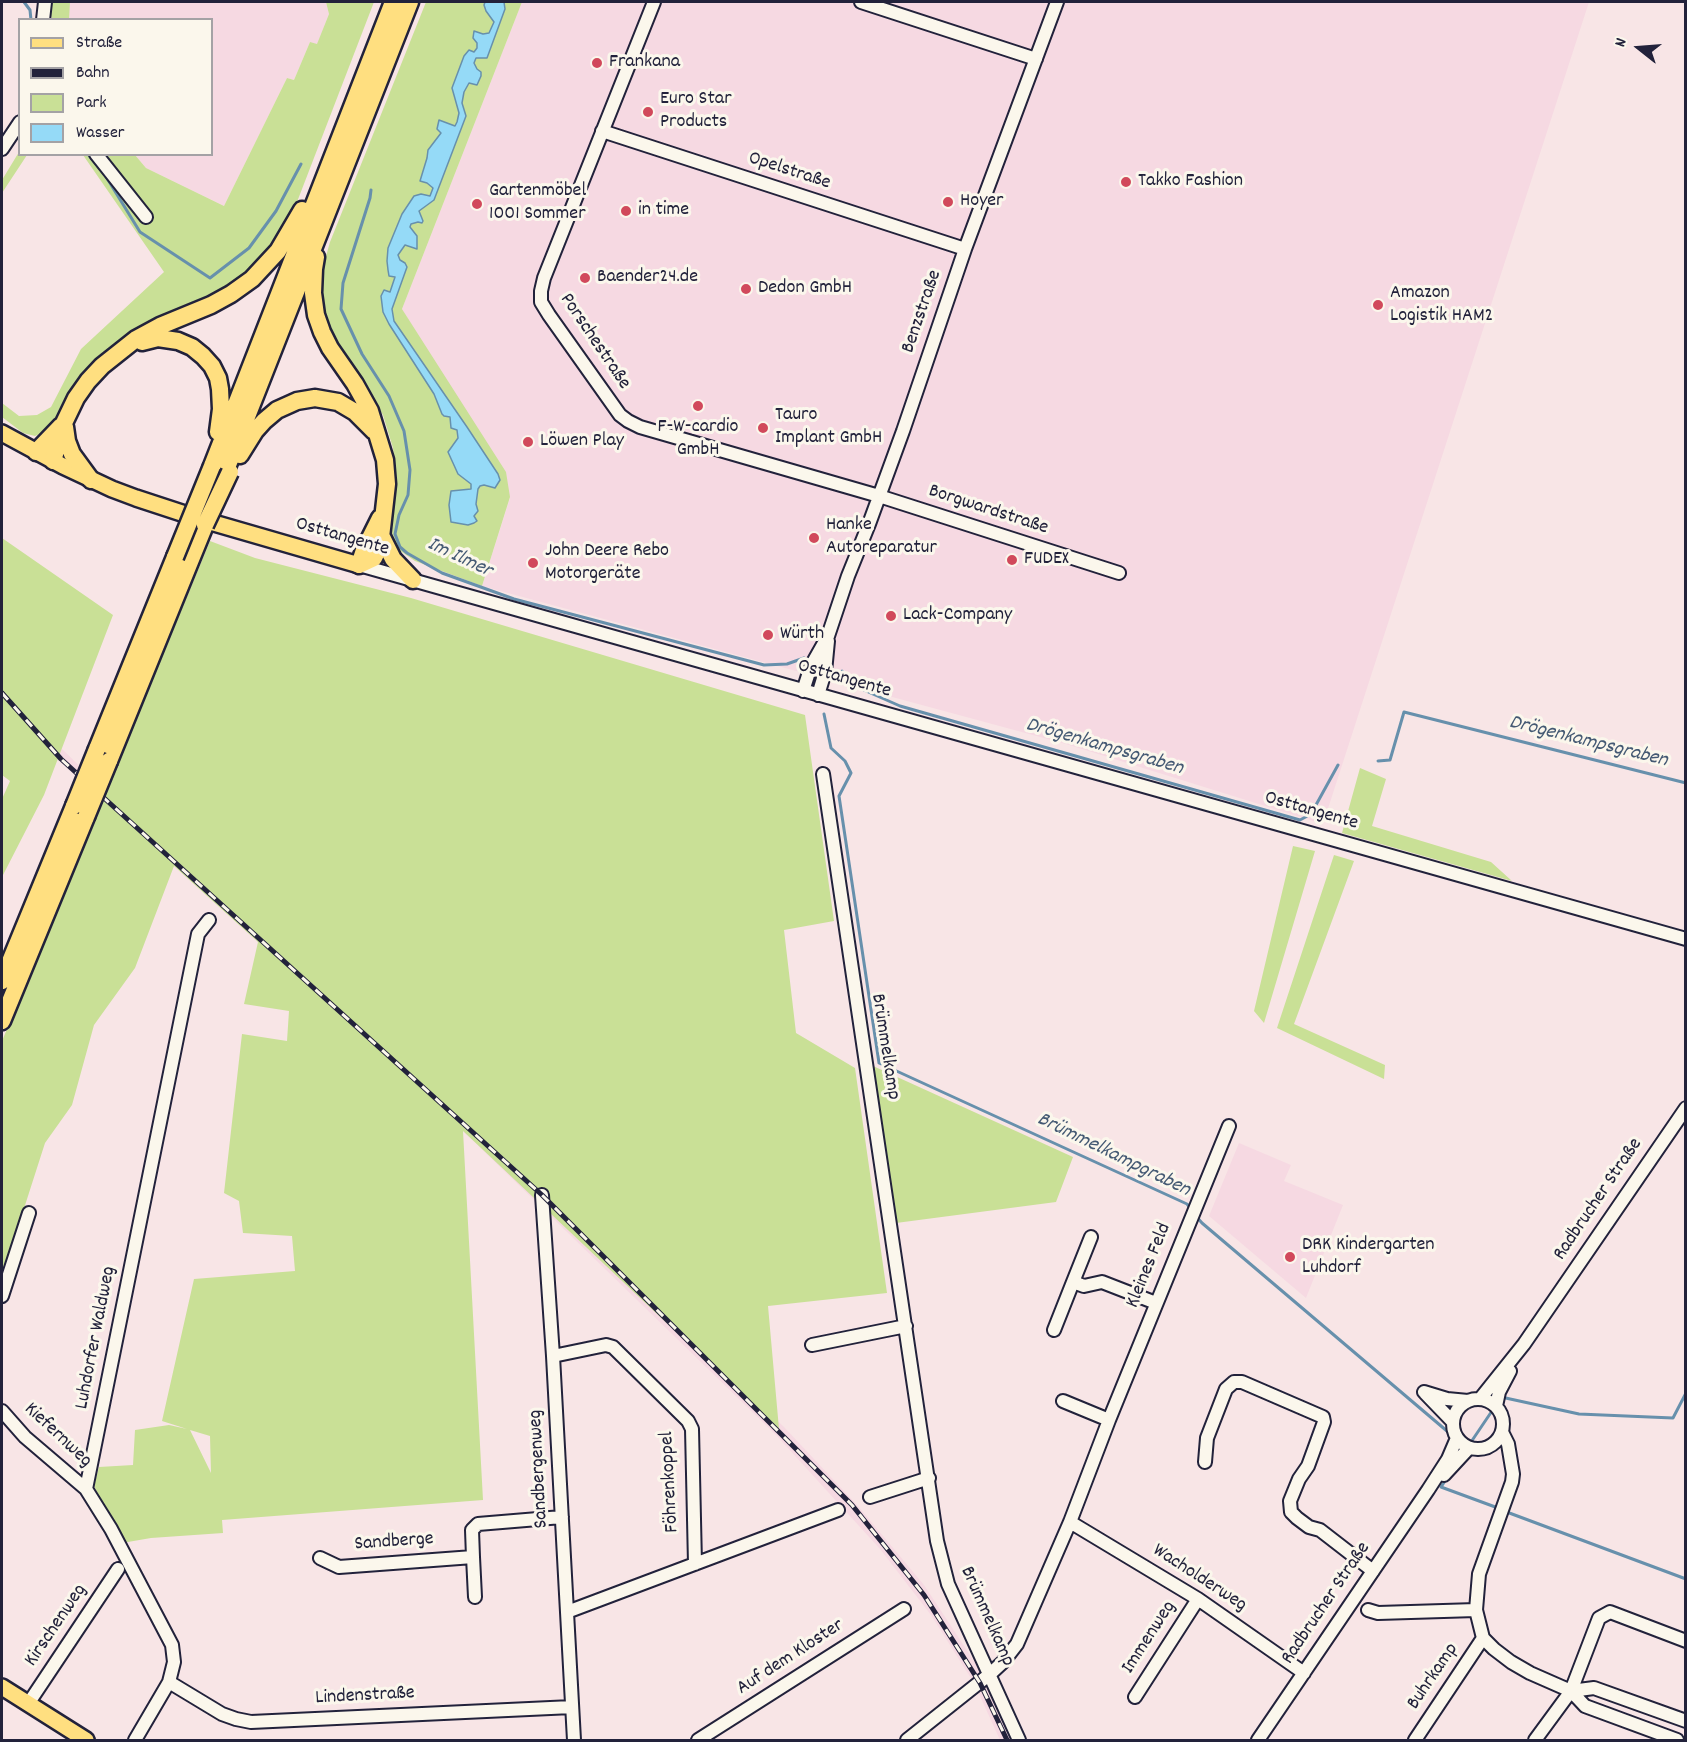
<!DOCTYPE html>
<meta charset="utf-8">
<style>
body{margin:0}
#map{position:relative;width:1687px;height:1742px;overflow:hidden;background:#f8e5e6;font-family:Dekko,sans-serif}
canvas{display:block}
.frame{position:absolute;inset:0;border:3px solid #22223b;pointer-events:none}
.legend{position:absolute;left:18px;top:18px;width:195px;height:138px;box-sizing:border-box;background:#fbf7ec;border:2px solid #a4a2a5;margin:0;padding:8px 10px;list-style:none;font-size:18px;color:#22223b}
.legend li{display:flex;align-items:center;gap:12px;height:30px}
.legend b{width:30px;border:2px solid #a4a2a5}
.north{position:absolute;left:1609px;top:18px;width:60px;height:60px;-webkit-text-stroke:4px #fbf7ec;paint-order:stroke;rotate:287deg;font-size:16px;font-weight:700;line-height:24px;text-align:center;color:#22223b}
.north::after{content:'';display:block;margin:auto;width:21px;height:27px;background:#22223b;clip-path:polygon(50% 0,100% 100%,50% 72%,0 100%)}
</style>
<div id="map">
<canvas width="1687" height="1742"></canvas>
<div class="frame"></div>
<ul class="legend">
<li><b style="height:8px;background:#ffdf80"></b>Straße</li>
<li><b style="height:8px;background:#22223b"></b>Bahn</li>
<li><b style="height:16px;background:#c9e096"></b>Park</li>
<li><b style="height:16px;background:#95daf7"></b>Wasser</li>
</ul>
<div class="north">N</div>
</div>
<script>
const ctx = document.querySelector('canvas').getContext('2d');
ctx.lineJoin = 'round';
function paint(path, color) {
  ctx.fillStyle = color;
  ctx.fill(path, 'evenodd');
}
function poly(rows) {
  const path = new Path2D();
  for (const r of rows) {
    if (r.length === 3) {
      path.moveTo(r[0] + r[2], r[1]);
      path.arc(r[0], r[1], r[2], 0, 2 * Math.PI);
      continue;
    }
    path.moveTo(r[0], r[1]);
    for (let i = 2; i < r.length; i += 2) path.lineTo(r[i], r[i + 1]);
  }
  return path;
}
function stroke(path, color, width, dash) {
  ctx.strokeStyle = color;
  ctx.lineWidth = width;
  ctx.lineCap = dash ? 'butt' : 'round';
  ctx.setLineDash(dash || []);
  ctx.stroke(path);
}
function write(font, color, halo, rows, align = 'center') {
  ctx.font = font + ' Dekko,sans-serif';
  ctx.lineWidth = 6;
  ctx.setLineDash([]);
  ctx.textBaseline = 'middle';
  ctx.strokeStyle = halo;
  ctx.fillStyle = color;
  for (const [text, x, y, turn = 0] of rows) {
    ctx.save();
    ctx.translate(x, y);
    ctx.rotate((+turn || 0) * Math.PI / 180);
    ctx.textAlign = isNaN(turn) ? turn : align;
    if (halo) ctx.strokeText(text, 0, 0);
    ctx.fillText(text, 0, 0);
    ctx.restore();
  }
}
const built = poly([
 [63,2,326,2,329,14,317,45,310,42,294,80,287,78,224,206,146,168,135,155,212,154,212,20,60,20],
 [522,2,1589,2,1323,824,1066,744,482,586,510,498,402,309],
 [16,704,103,789,176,854,696,1342,784,1427,858,1506,924,1585,976,1664,1013,1740,1000,1740,974,1683,931,1615,880,1549,776,1435,462,1130,175,865,106,805,6,708],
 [1239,1143,1291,1165,1284,1181,1343,1205,1306,1298,1209,1216]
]);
const green = poly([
 [50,2,70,2,69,19,52,19,50,12],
 [326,2,374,2,292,215,276,246,251,274,85,377,54,421,44,432,35,436,23,433,2,417,2,403,19,416,37,415,51,407,81,349,164,272,83,155,135,155,146,168,224,206,287,78,294,80,310,42,317,44,329,14],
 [426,2,522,2,402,309,506,472,510,497,482,586,415,561,396,548,391,530,396,488,393,448,383,415,332,337,323,310,321,274,330,242],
 [19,152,20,154,27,155,2,193,2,180],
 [2,538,113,615,44,795,2,877,2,799,10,781,2,775],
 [210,541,255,558,411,598,805,715,834,921,784,930,796,1033,855,1068,887,1293,768,1306,779,1429,463,1131,483,1500,222,1520,223,1533,151,1538,122,1543,94,1486,99,1467,133,1465,135,1430,169,1425,187,1429,162,1421,194,1279,295,1271,292,1236,243,1233,239,1201,224,1193,242,1034,287,1041,289,1011,244,1004,258,942,174,866,135,968,94,1025,72,1105,45,1143,2,1277,2,1041],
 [190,1430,210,1436,211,1473],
 [1360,768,1386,779,1372,826,1491,862,1512,881,1342,833],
 [1293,846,1315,851,1264,1023,1254,1011],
 [1334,855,1354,861,1294,1024,1385,1065,1384,1079,1277,1028],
 [873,1066,1073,1157,1056,1202,896,1223]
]);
const water = poly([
 [485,2,504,2,505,9,487,58,476,58,474,63,477,69,481,72,481,76,477,85,469,83,464,92,462,103,466,116,434,200,419,211,423,221,422,223,418,222,411,224,410,227,417,236,417,249,405,245,398,255,400,260,405,263,407,267,392,309,394,321,467,427,498,474,500,480,495,488,484,485,480,486,478,489,476,504,478,511,474,516,477,521,474,523,468,525,451,522,449,505,451,491,471,489,471,484,458,474,448,452,458,438,457,430,451,428,450,417,444,416,442,414,434,394,389,324,383,312,381,296,384,290,390,292,395,277,389,276,388,270,387,261,388,248,402,214,414,196,421,194,430,196,433,188,427,183,420,181,427,158,428,150,441,133,437,129,439,120,455,126,457,122,459,113,452,88,464,56,469,50,474,52,477,48,477,43,473,38,474,31,483,34,489,33,494,22,486,11,484,5,485,2]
]);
const stream = poly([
 [24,2,30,10,31,20],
 [88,154,105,175,140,232,210,278,249,248,276,211,301,164],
 [371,190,370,198,343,283,341,309,362,354,389,396,404,431,410,470,408,495,399,515,395,534,400,547,407,553,442,573,514,599,764,665,787,664,804,658],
 [842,671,857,687,900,706,1300,820,1311,814,1338,765],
 [824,714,831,748,845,761,851,773,839,796,879,1063,1187,1204,1191,1209],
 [1378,761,1390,760,1404,712,1686,783],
 [1195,1215,1202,1223,1454,1437],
 [1501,1397,1579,1414,1673,1418,1686,1393],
 [1469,1445,1494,1408],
 [1447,1478,1441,1487,1498,1508],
 [1504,1511,1686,1579]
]);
const minor = poly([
 [654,2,544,278,541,291,541,302,549,315,620,415,628,421,640,427,879,496,1119,573],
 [861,2,1036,59],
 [43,20,45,2],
 [602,131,965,249],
 [2,149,20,122],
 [96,154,146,217],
 [359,565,1686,939],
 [803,691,811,666,828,636,848,576,869,524,903,431,965,249,1057,2],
 [818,695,825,672,828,641],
 [823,774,937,1541,948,1584,1019,1740],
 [542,1195,553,1356,574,1740],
 [1073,1282,1091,1237],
 [2,1296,29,1213],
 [1054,1330,1073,1282,1084,1286,1102,1282,1156,1303],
 [812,1345,906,1326],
 [553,1356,606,1345,613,1347,688,1421,692,1429,695,1564],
 [1424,1392,1447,1399,1468,1401],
 [1425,1393,1453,1422],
 [1480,1399,1524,1344,1686,1108],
 [1478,1424,25],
 [1063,1401,1109,1420],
 [1496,1406,1499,1392,1510,1371],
 [2,1411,25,1437,86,1489,111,1529,172,1645,174,1662,169,1682,135,1740],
 [1502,1432,1508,1444,1513,1474,1512,1482,1479,1574,1476,1610,1483,1638,1494,1649,1511,1662,1530,1673,1571,1691,1585,1706,1677,1740],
 [1205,1462,1207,1438,1226,1389,1234,1382,1242,1382,1323,1417,1324,1422,1308,1466,1299,1479,1290,1501,1291,1512,1297,1518,1309,1527,1320,1530,1373,1571],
 [1444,1475,1469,1448],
 [86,1489,198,934,209,920],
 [870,1497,929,1478],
 [1070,1522,1198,1599,1304,1673],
 [473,1557,475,1597],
 [320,1558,339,1567,473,1557,472,1530,478,1524,562,1517],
 [1368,1610,1378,1613,1476,1610],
 [567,1612,838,1510],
 [169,1682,222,1714,236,1719,251,1722,572,1707],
 [1571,1691,1594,1688,1686,1721],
 [1135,1697,1198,1599],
 [28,1704,118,1569],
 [698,1740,904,1609],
 [907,1740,990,1674,1003,1662,1017,1644,1070,1522,1109,1420,1229,1126],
 [1258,1740,1428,1490,1448,1459,1457,1438],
 [1415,1740,1483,1638],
 [1535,1740,1571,1691,1599,1618,1610,1612,1686,1641]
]);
const major = poly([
 [2,433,63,466,112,489,136,498,200,519,359,565],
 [2,1687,86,1740]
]);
const highway = poly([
 [316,257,314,269,313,293,316,315,322,332,330,348,355,384,370,411,385,460,387,484,380,546,374,558,359,565],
 [142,342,158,338,178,341,192,347,203,356,212,366,218,378,220,389,221,409,218,432],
 [65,427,67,441,72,454,91,480],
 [36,452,61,426],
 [240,455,255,431,264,421,277,410,297,401,315,398,338,402,355,412,374,431],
 [53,461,64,423,76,398,88,381,102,366,136,339,160,326,211,305,231,294,252,279,278,251,302,210],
 [212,466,393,2],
 [226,470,410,2],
 [382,537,393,559,413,580],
 [359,565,364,550,380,518],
 [97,749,175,557],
 [109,761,205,525],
 [2,981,74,806],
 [2,1021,86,817]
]);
const rail = poly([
 [2,693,61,759,542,1195,852,1505,924,1595,980,1683,1007,1740]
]);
const highwayBridge = poly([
 [205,525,230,472],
 [175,557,212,466],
 [74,806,97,749],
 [86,817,109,761]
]);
const markers = [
 [597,63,6,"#d1495b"],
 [648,112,6,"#d1495b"],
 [1126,182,6,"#d1495b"],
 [948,202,6,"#d1495b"],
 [477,204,6,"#d1495b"],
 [626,211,6,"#d1495b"],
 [585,278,6,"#d1495b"],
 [746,289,6,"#d1495b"],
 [1378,305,6,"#d1495b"],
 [698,406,6,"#d1495b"],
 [763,428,6,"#d1495b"],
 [528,442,6,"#d1495b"],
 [814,538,6,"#d1495b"],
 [1012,560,6,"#d1495b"],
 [533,563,6,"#d1495b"],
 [891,616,6,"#d1495b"],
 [768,635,6,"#d1495b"],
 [1290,1257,6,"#d1495b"]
];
const poiNames = [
 ["Frankana",609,63],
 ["Euro Star",660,100],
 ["Products",660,123],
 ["Takko Fashion",1138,182],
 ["Gartenmöbel",489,192],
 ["1001 Sommer",489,215],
 ["Hoyer",960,202],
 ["in time",638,211],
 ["Baender24.de",597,278],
 ["Dedon GmbH",758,289],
 ["Amazon",1390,294],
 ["Logistik HAM2",1390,317],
 ["Tauro",775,416],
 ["Implant GmbH",775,439],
 ["F-W-cardio",698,428,"center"],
 ["GmbH",698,451,"center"],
 ["Löwen Play",540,442],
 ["Hanke",826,526],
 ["Autoreparatur",826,549],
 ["John Deere Rebo",545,552],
 ["Motorgeräte",545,575],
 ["FUDEX",1024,560],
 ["Lack-Company",903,616],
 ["Würth",780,635],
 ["DRK Kindergarten",1302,1246],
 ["Luhdorf",1302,1269]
];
const streetNames = [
 ["Opelstraße",789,172,18],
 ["Benzstraße",923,312,-71],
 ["Porschestraße",594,342,56],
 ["Borgwardstraße",988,511,18],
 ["Osttangente",342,538,16],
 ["Osttangente",844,680,16],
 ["Osttangente",1311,812,16],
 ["Brümmelkamp",884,1047,81],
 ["Radbrucher Straße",1599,1200,-56],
 ["Kleines Feld",1150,1266,-68],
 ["Luhdorfer Waldweg",97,1338,-79],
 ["Kiefernweg",57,1436,43],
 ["Sandbergenweg",540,1469,-93],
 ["Föhrenkoppel",671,1482,-93],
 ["Sandberge",394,1543,-4],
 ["Wacholderweg",1199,1579,33],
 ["Radbrucher Straße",1327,1604,-56],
 ["Brümmelkamp",986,1617,66],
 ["Kirschenweg",57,1626,-56],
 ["Immenweg",1150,1638,-57],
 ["Auf dem Kloster",791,1658,-33],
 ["Buhrkamp",1434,1677,-56],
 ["Lindenstraße",365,1697,-3]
];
const waterNames = [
 ["Im Ilmer",459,559,25],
 ["Drögenkampsgraben",1588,743,14],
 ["Drögenkampsgraben",1104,748,16],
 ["Brümmelkampgraben",1113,1156,26]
];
paint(built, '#f6d9e2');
paint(green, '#c9e096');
paint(water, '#95daf7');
stroke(water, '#6790ac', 1.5);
stroke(stream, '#6790ac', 3);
stroke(minor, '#22223b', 16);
stroke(major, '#22223b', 20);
stroke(highway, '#22223b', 21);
stroke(minor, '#fbf7ec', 12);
stroke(major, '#ffdf80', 15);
stroke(highway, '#ffdf80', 16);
stroke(rail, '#22223b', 5);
stroke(rail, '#fbf7ec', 3, [9]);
stroke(highwayBridge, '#22223b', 21, []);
stroke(highwayBridge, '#ffdf80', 16);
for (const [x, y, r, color] of markers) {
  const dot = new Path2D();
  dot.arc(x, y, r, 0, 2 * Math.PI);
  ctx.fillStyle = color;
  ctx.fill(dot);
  stroke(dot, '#fbf7ec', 2);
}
write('20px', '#22223b', '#fbf7ec', poiNames, 'left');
write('20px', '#22223b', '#fbf7ec', streetNames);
write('italic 21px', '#445973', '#fbf7ec', waterNames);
</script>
